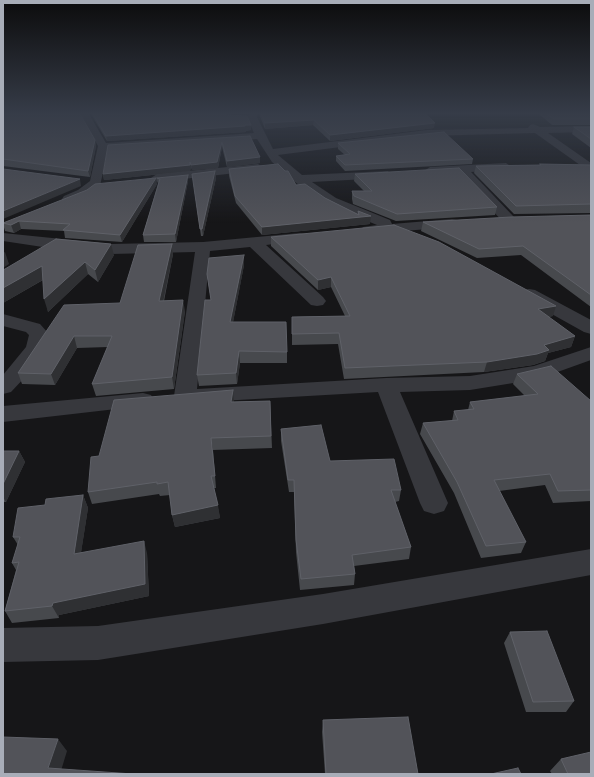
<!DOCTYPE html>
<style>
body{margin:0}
#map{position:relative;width:594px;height:777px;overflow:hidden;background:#161618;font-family:"Alegreya Sans",sans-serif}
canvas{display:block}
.frame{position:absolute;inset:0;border:4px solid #a8adb8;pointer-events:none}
</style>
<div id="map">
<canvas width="594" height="777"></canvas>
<div class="frame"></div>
</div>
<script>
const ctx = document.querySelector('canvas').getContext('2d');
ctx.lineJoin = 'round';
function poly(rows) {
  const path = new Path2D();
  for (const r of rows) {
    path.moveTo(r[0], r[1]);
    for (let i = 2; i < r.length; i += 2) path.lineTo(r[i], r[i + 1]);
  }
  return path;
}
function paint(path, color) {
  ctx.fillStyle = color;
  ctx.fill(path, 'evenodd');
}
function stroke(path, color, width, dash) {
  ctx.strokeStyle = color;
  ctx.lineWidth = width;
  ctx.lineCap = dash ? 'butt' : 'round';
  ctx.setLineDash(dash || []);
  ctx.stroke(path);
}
const minor = poly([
 [80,114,89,114,106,143,254,133,247,117,249,114,258,114,257,117,273,149,427,130,528,128,530,125,533,124,540,127,591,126,591,132,548,133,591,163,591,172,587,170,535,133,427,136,278,155,302,175,388,171,390,174,384,178,312,182,336,198,390,220,392,224,452,219,457,220,459,223,457,226,452,227,368,234,363,233,361,230,363,227,377,225,326,204,295,182,272,162,257,139,108,149,100,186,88,196,69,203,64,202,62,199,64,196,78,190,90,181,98,146,80,114],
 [506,163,512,167,510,169,471,172,514,217,516,220,514,223,509,224,504,223,458,173,430,175,424,171,430,167,506,163],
 [258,164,264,168,262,170,157,182,151,178,157,174,258,164],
 [3,233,111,244,203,242,300,233,305,234,307,237,305,240,266,245,323,297,326,301,323,305,317,306,311,305,250,247,210,251,197,389,386,378,470,376,534,366,591,347,591,360,538,379,470,390,400,392,448,503,444,511,434,514,424,511,420,503,378,392,203,402,194,399,193,401,185,403,177,401,174,396,195,252,111,254,56,249,3,241,3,233],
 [529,289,535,290,591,320,591,334,584,332,523,298,520,294,523,290,529,289],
 [3,314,40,324,49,334,46,348,27,375,11,392,3,394,3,375,26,347,29,335,26,332,3,326,3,314],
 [143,393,151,395,154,400,151,405,3,422,3,406,143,393],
 [591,549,591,575,323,624,98,660,3,662,3,628,98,626,323,594,591,549]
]);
const wall = poly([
 [3,114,95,140,96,146,90,177,3,166],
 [91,114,215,114,251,125,251,130,246,131,246,132,107,141],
 [259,114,307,114,309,115,434,128,330,141,313,125,265,129],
 [539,114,591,114,591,125,552,125],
 [574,127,591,127,591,148,572,134],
 [250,136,260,163,227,167,222,147,218,168,192,170,191,167,190,171,104,180,103,174],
 [338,143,473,159,472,164,345,171,336,161,336,156,345,155,338,149],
 [540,164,591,165,591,213,514,214,474,173,476,166,539,165],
 [229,169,296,185,325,198,358,214,358,211,370,224,262,235,236,203,229,176],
 [215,171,216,178,203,236,201,236,192,174],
 [355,174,497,207,495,215,396,221,353,204,352,199,352,191,364,191,354,181],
 [157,178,188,181,176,242,144,242,143,235,158,184],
 [157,184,122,242,65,238,64,231,21,229,14,233,5,231,3,224,3,223],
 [591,215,591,307,521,255,477,258,421,231,423,222],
 [271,237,553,316,548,317,575,336,571,347,548,353,545,361,533,365,484,372,344,379,338,344,292,345,292,317,345,316,331,287,318,290,271,246],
 [172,244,173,254,164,301,185,311,174,389,96,396,92,384,108,347,77,348,55,385,22,384,18,373,120,303],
 [114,255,98,282,88,274,48,312,43,280,3,303,3,270],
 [244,265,233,322,287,352,287,363,240,363,237,384,199,386,197,375,211,300,207,274],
 [517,374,591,401,591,501,553,503,545,485,499,491,526,542,521,553,481,558,454,493,420,434,423,423,452,421,454,411,468,410,470,402,525,396,513,384],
 [270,401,272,448,213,450,216,488,214,488,220,518,175,527,172,515,170,495,160,496,159,494,92,504,88,492,99,456,234,402],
 [281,429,330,461,401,490,399,501,395,502,411,547,409,559,354,566,355,574,354,585,300,590,296,552,294,492,289,492,281,441],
 [3,451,19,451,25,462,6,502,3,502],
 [83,495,88,508,81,552,147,553,149,596,59,615,59,618,12,623,5,611,16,570,12,563,18,545,13,537,45,505],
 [510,632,574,701,566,712,526,712,504,643],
 [323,720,418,774,325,774,322,732],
 [561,759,591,774,552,774,550,771]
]);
const shadedWall = poly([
 [314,120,313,125,265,129,265,123],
 [435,123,434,128,330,141,330,135],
 [251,125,251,130,246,131,246,132,107,141,106,136],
 [95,140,96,146,90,177,88,171],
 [222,142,222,147,218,168,192,170,191,165],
 [260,157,260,163,227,167,227,161],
 [190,162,191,167,190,171,104,180,103,174],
 [215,171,216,178,203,236,202,229],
 [188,175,188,181,176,242,175,234],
 [156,178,157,184,122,242,120,235],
 [80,179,81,186,3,219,3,211],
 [371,216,370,224,262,235,262,227],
 [19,221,21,229,14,233,11,225],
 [111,244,114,255,98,282,95,270],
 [172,244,173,254,161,312,159,301],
 [5,252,9,264,3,268,3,253],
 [244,255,244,265,231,333,230,322],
 [85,262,88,274,48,312,44,299],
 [42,266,46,278,3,303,3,288],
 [331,277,331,287,318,290,318,280],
 [183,300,185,311,174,389,172,377],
 [556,306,553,316,535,319,538,309],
 [74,336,77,348,55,385,51,374],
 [575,336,571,347,548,353,545,361,533,365,484,372,487,362,544,345],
 [239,351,240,363,237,384,236,373],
 [233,390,234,402,232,414,231,402],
 [211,438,213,450,216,488,215,476],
 [19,451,25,462,6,502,3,497,3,484],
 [83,495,88,508,79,566,74,554],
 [218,505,220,518,175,527,172,515],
 [144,541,147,553,149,596,59,615,59,618,52,606,53,603],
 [58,739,67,751,60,774,48,768]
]);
const building = poly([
 [3,114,80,114,95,140,88,171,3,159,3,114],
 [93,114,215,114,247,116,251,125,245,125,245,126,106,136,93,114],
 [261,114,307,114,309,115,311,114,424,114,427,115,435,123,330,135,314,120,265,123,261,114],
 [547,114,591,114,591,119,554,119,547,114],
 [574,127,591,127,591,139,574,127],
 [444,132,473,159,345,165,336,156,350,154,338,143,444,132],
 [250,136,260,157,227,161,222,142,217,162,191,165,190,162,190,165,103,174,108,145,250,136],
 [278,164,285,171,288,171,296,185,305,184,325,198,359,215,358,211,371,216,262,227,235,196,229,169,278,164],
 [540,164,591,165,591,204,516,206,476,166,541,165,540,164],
 [459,168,497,207,397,214,354,196,352,191,372,191,355,174,459,168],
 [3,169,80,179,3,211,3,169],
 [215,171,202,229,200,229,192,174,215,171],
 [188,175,175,234,143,235,160,179,157,178,188,175],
 [156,178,120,235,63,230,70,224,19,221,11,225,3,223,87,190,95,184,156,178],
 [591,215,591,295,523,246,479,249,423,222,511,217,591,215],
 [394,225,439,242,556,306,538,309,575,336,544,345,549,350,537,354,487,362,345,368,339,333,292,334,292,317,350,316,331,277,318,280,271,237,394,225],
 [56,239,111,244,95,270,85,262,44,299,42,266,3,288,3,270,5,269,56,239],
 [172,244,159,301,183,300,172,377,92,384,112,336,74,336,51,374,18,373,64,305,120,303,138,245,172,244],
 [244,255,230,322,286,322,287,352,239,351,236,373,197,375,205,300,211,300,207,274,209,258,244,255],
 [551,366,591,401,591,490,558,491,550,474,494,480,526,542,486,546,457,482,423,423,458,420,454,411,474,409,470,402,538,394,517,374,551,366],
 [233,390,231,402,270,401,271,436,211,438,215,476,211,476,218,505,172,515,168,482,157,484,157,482,88,492,91,457,99,456,114,400,233,390],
 [321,425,330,461,394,459,401,490,391,490,411,547,352,555,355,574,301,579,296,540,294,480,288,480,281,429,321,425],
 [3,451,19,451,3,484,3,451],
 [83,495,74,554,144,541,145,584,53,603,52,606,5,611,19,562,12,563,20,537,13,537,18,508,45,505,46,499,83,495],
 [547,631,574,701,533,702,510,632,547,631],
 [408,717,418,774,326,774,323,720,408,717],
 [3,737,58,739,48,768,133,774,3,774,3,737],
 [591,752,591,774,568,774,561,759,591,752],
 [518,768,521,774,491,774,518,768]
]);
paint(minor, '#37383d');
paint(wall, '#47494d');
paint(shadedWall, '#2f3033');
paint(building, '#525359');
stroke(building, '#5f6168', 1);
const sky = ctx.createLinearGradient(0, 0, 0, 223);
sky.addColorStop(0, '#0c0c0d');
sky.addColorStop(0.51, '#363c48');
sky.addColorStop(1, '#363c4800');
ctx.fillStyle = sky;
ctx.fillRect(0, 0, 594, 223);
</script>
